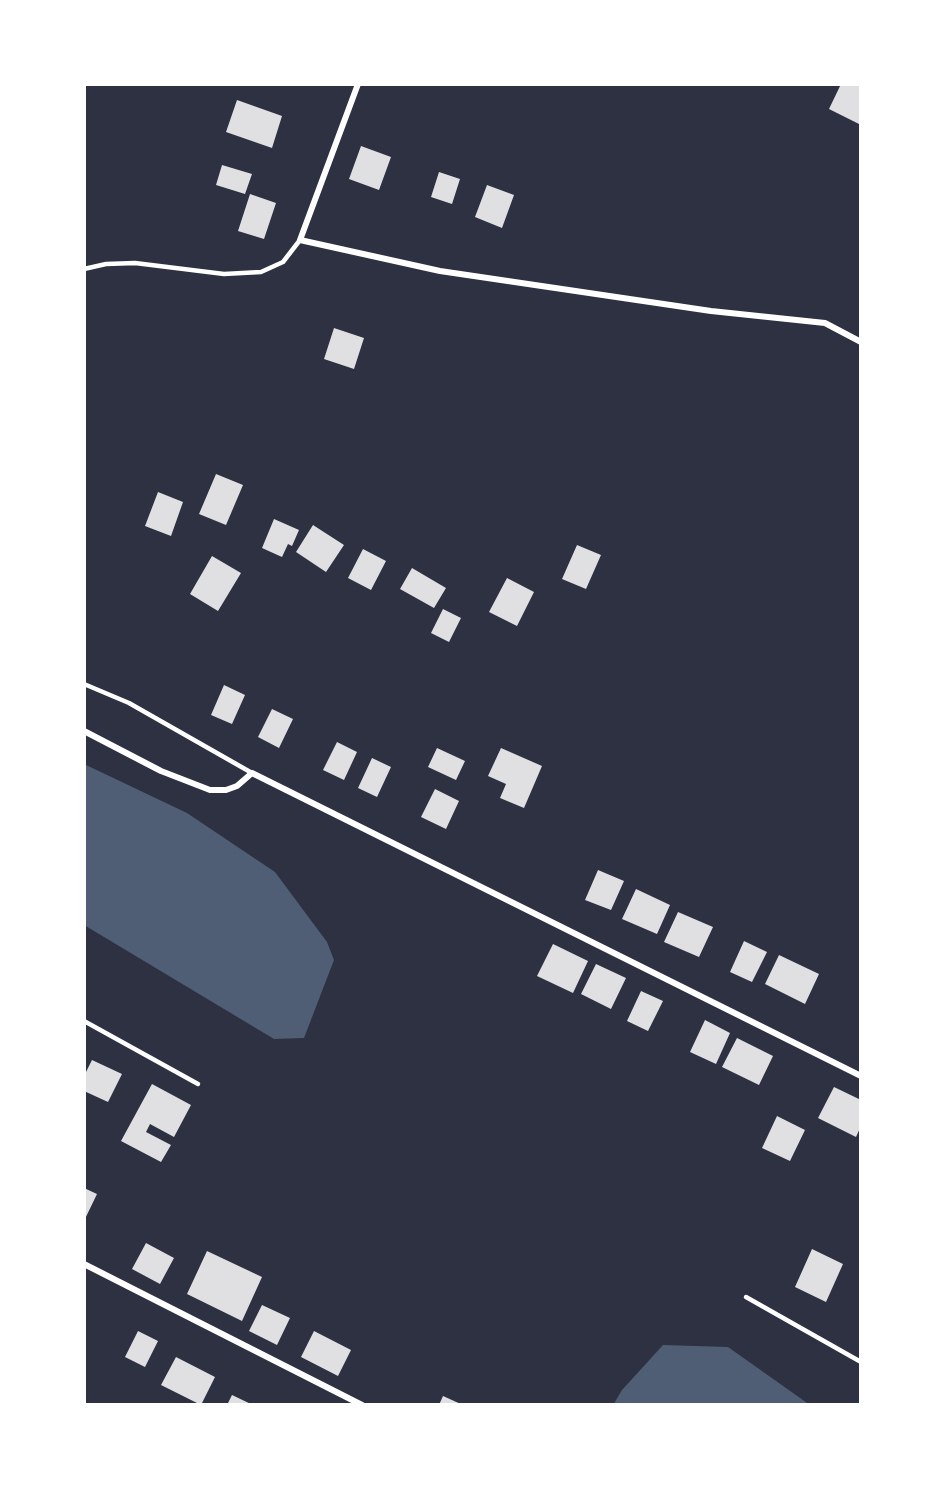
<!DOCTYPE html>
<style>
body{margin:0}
#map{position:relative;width:945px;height:1489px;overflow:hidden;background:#2d3142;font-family:"Sofia Sans Condensed",sans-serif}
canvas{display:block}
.frame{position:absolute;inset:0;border:86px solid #fff;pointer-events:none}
</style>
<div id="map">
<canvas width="945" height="1489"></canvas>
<div class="frame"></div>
</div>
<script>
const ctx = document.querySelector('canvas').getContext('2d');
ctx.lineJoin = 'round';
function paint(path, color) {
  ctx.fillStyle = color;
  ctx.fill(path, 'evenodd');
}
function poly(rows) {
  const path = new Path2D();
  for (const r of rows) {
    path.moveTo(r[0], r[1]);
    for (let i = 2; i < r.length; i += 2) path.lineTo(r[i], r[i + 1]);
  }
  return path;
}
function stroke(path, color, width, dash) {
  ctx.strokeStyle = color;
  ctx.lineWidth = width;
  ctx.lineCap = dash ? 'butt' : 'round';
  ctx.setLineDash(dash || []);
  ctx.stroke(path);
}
const water = poly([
 [84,764,187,813,275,872,327,942,334,960,304,1038,274,1039,84,925],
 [663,1345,728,1347,810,1405,613,1405,622,1390]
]);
const building = poly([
 [841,84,855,84,861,87,861,125,829,109],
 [237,100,282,116,272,148,226,132],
 [361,146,391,157,379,190,349,179],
 [222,165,252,174,245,194,216,185],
 [439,172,460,179,452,204,431,197],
 [487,185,514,195,502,228,475,217],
 [250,194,276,203,264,239,238,231],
 [334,328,364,338,354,369,324,359],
 [216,474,243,485,226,525,199,514],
 [158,492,183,502,171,536,145,526],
 [274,519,299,530,292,546,288,544,282,557,262,548],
 [313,525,344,545,326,572,296,552],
 [577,545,601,555,586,589,562,579],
 [363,549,386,561,371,590,348,578],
 [212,556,241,573,218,611,190,594],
 [412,568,446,588,434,608,400,589],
 [507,578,534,592,517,626,489,612],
 [443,609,461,618,449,642,431,633],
 [224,685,245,695,232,724,211,715],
 [272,709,293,719,279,748,258,737],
 [337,742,357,752,344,780,323,770],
 [437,748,465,761,456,780,428,767],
 [501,748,542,766,524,808,500,798,506,784,488,776],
 [372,758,391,767,377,797,358,788],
 [435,789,459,801,446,829,421,817],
 [598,870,624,881,611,910,585,900],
 [636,889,670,905,657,934,622,919],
 [678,912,713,927,699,957,664,942],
 [744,941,767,952,752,982,730,972],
 [553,944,588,961,573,993,537,976],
 [779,955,819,974,805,1004,765,984],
 [596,964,626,978,611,1009,581,994],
 [641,991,663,1001,648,1031,627,1021],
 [705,1020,730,1033,716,1064,690,1052],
 [737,1038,773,1056,759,1085,722,1067],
 [92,1060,122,1074,108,1102,84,1091,84,1076],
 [152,1084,191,1105,174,1137,150,1124,146,1132,171,1145,161,1162,121,1141],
 [834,1087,861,1100,861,1126,856,1137,818,1118],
 [777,1116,805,1130,790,1161,762,1148],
 [84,1188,97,1194,84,1221],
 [146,1243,174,1258,160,1284,132,1269],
 [812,1249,843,1264,826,1302,795,1287],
 [207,1251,262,1277,242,1321,187,1294],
 [262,1305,290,1318,277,1345,249,1331],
 [138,1331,158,1341,145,1367,125,1357],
 [314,1331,351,1350,338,1376,301,1357],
 [176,1357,215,1377,201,1405,161,1385],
 [232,1395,253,1405,227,1405],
 [443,1396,463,1405,439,1405]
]);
const service = poly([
 [84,269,106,264,135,263,224,274,261,272,283,262,300,240],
 [84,684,129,703,252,773],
 [84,1021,198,1084],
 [746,1297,861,1362]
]);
const minor = poly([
 [358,84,300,240,440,271,711,311,825,323,861,342],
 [84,731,161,771,210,790,226,790,237,786,252,773,861,1076],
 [84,1264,362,1405]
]);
paint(water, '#4f5d75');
paint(building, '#e0e0e3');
stroke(service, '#fff', 4.5);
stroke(minor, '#fff', 6);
</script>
